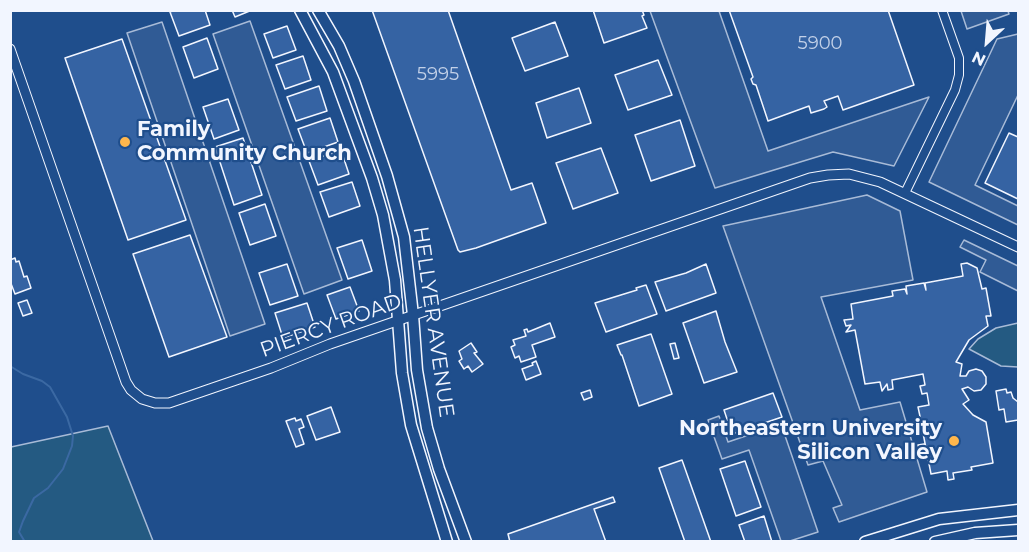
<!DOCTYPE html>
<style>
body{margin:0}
#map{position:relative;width:1029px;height:552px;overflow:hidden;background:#1f4e8c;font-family:Montserrat,sans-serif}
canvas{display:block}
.frame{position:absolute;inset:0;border:12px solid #f2f6ff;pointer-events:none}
.north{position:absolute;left:957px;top:12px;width:60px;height:60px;-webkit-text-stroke:4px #1f4e8c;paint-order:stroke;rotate:206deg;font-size:16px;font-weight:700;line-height:24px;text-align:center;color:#f2f6ff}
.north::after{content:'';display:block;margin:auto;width:21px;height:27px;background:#f2f6ff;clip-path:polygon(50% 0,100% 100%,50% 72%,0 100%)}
</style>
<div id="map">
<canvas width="1029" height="552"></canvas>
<div class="frame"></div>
<div class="north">N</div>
</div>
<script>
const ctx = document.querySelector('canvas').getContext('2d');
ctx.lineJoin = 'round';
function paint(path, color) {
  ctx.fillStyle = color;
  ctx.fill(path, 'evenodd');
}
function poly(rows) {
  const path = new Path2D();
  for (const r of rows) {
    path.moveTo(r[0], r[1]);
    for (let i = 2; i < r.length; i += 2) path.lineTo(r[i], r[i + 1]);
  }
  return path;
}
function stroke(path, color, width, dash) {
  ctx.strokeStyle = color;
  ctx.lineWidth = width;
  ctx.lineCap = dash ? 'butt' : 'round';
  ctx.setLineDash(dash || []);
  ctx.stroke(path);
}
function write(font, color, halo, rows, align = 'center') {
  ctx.font = font + ' Montserrat,sans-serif';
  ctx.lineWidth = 4.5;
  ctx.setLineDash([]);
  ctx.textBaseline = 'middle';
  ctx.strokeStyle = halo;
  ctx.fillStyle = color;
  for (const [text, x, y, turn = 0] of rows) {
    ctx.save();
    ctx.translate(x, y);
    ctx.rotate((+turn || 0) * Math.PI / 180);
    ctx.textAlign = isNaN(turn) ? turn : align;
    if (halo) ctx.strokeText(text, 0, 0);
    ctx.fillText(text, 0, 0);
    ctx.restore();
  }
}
const green = poly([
 [1018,323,1018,367,1001,366,969,349,978,339,996,328,1018,323],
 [108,426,153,541,11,541,11,447,108,426]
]);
const parking = poly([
 [650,11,719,11,768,151,929,97,894,166,833,152,715,188,650,11],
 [961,11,1008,11,1009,14,967,29,961,11],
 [250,21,342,280,304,294,213,34,250,21],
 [162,22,265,324,230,336,127,33,162,22],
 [1018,34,1018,95,975,185,1018,206,1018,225,929,182,997,39,1018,34],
 [867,195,900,211,913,280,821,297,860,410,900,402,927,492,839,522,833,508,842,505,823,461,808,465,723,226,867,195],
 [964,240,1018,266,1018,291,980,272,986,260,960,247,964,240],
 [719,416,728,442,781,424,818,532,790,541,781,541,749,450,722,459,708,420,719,416]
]);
const stream = poly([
 [10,366,23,374,42,381,50,387,67,417,73,436,72,446,63,469,48,488,34,498,23,521,19,532,25,542]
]);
const building = poly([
 [174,10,205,10,210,25,179,36,170,12,174,10],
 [232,10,252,10,235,17,232,10],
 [372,10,448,10,511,190,532,183,546,223,476,248,460,252,458,250,372,10],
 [593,10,642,10,644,15,642,16,647,28,604,43,593,10],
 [729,10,888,10,914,85,843,110,838,96,824,101,827,107,824,109,811,113,809,106,768,121,756,85,753,84,751,79,753,77,729,10],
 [555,22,568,56,525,71,512,38,555,22],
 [287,26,296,50,273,58,264,34,287,26],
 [207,38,218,69,194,78,183,47,207,38],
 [122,39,186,220,128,240,65,58,122,39],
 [303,56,311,80,285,89,276,65,303,56],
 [658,60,672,95,628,110,615,75,658,60],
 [319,86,327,111,296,121,287,97,319,86],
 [579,88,591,123,547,138,536,103,579,88],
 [228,99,239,130,214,139,203,107,228,99],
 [330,118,338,142,307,153,298,129,330,118],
 [680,120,695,166,651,181,635,135,680,120],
 [1009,133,1018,137,1018,201,1018,199,985,183,1009,133],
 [243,138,262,195,234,205,215,147,243,138],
 [601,148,618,193,573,209,556,163,601,148],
 [341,150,349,174,318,185,309,161,341,150],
 [352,182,360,206,329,217,320,192,352,182],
 [265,204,276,236,250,245,239,213,265,204],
 [190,235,227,337,169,357,133,254,190,235],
 [362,240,372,271,348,279,337,248,362,240],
 [15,258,16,262,19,261,24,277,27,276,31,288,15,294,10,281,10,260,15,258],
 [967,263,977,268,982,289,986,288,991,316,986,316,988,326,969,340,956,362,962,364,960,376,966,376,969,371,976,369,982,371,986,377,986,384,981,390,974,391,968,387,962,389,969,400,963,404,973,415,986,422,993,463,971,467,972,470,953,473,954,479,948,480,947,471,931,474,923,433,914,435,918,428,913,429,912,423,921,421,918,407,929,405,927,393,922,394,920,386,925,385,923,374,892,380,893,389,888,390,887,384,882,391,880,382,865,384,855,330,846,332,851,325,846,326,844,320,853,319,851,304,893,296,892,291,905,289,907,294,906,286,924,283,926,290,925,283,963,276,961,264,967,263],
 [287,264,298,296,270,305,259,273,287,264],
 [706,264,716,293,666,311,655,282,686,273,706,264],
 [646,285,657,314,606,332,595,303,637,290,636,288,646,285],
 [350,287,359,311,336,319,327,295,350,287],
 [27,300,32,313,23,316,18,303,27,300],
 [307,303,315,327,283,338,275,313,307,303],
 [716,311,725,342,737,372,704,383,683,323,716,311],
 [550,323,555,337,532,345,536,357,521,362,519,356,515,358,511,347,515,345,513,340,526,336,524,330,527,329,528,332,550,323],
 [651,334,672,394,639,406,622,355,621,355,617,345,651,334],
 [471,343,477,352,474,353,483,364,472,372,468,366,464,369,459,361,462,359,459,351,471,343],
 [675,343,679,358,674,359,670,344,675,343],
 [536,361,541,374,526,380,522,369,533,365,532,363,536,361],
 [1006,389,1007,393,1011,392,1013,398,1018,402,1018,420,1006,422,1004,409,999,410,996,391,1006,389],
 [590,390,592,397,584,400,581,393,590,390],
 [773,393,782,417,732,434,724,410,773,393],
 [331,407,340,432,316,440,307,416,331,407],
 [295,418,296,421,301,419,304,427,299,429,304,444,296,447,286,421,295,418],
 [924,444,926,456,921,457,918,445,924,444],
 [682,460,711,542,685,542,659,468,682,460],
 [745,461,761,507,736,516,720,469,745,461],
 [613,497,615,502,594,509,606,542,510,542,508,534,613,497],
 [764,516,772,542,745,542,739,525,764,516]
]);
const minor = poly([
 [905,193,955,90,959,75,959,58,942,10]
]);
const tertiary = poly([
 [10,49,126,382,131,390,142,399,155,403,169,403,271,368,330,344,810,178,828,175,849,174,880,182,1018,247]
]);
const secondary = poly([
 [300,10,333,72,372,178,383,215,395,280,402,373,411,425,447,542],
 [318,10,339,46,354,81,387,176,404,237,413,315,417,370,427,428,439,469,466,542],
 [865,542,939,519,1018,510],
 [935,542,975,533,1018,530]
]);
const power = poly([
 [10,541,11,542]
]);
const markers = [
 [125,142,6,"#ffb74d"],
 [954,441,6,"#ffb74d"]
];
const numberNames = [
 ["5900",820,44],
 ["5995",438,75]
];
const poiNames = [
 ["Family",137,130],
 ["Community Church",137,154],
 ["Northeastern University",942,429,"right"],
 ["Silicon Valley",942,453,"right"]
];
const streetNames = [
 ["HELLYER AVENUE",433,322,82],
 ["PIERCY ROAD",331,326,-20]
];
paint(green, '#245a82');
stroke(green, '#a8bbd7', 1.5);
paint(parking, '#305b95');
stroke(parking, '#a8bbd7', 1.5);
stroke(stream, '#3b69a3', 2);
paint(building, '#3563a3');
stroke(building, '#f2f6ff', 1.5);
stroke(minor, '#f2f6ff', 10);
stroke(tertiary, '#f2f6ff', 11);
stroke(secondary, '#f2f6ff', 13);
stroke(minor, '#1f4e8c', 8);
stroke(tertiary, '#1f4e8c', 9);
stroke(secondary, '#1f4e8c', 10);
stroke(power, '#ffb74d', 1.5, [21, 4.5, 3, 4.5]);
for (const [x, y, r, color] of markers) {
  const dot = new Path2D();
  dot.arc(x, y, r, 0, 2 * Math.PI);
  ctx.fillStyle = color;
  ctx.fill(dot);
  stroke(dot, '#1f4e8c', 2);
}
write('18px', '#c3d1e8', null, numberNames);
write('bold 21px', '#f2f6ff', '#1f4e8c', poiNames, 'left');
write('21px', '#f2f6ff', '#1f4e8c', streetNames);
</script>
